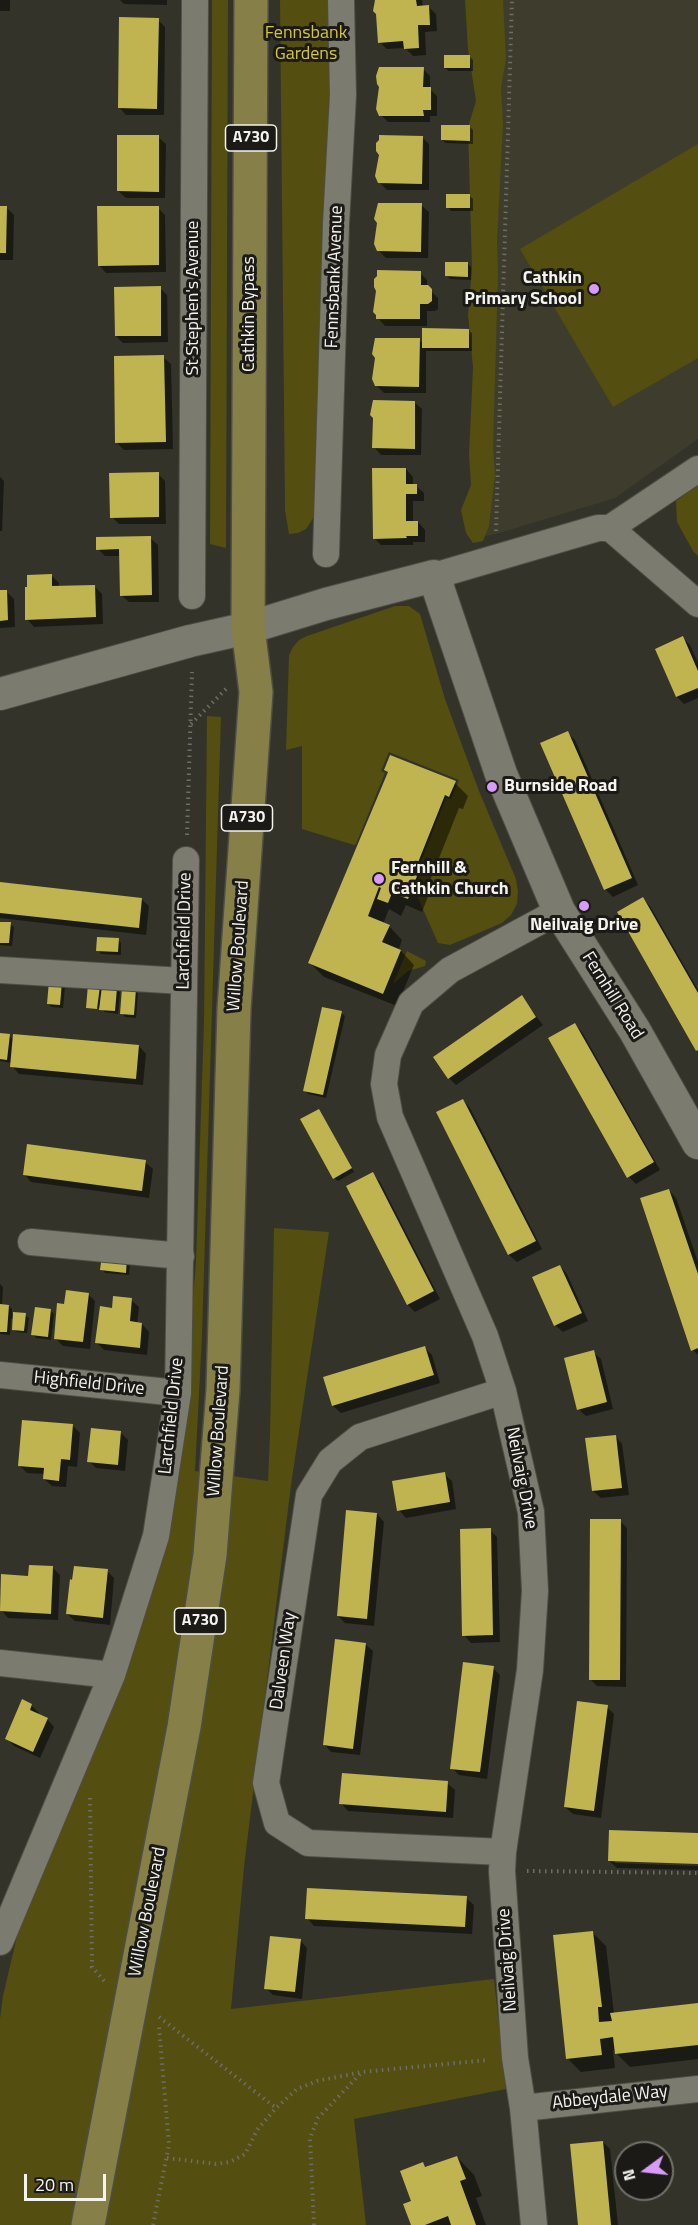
<!DOCTYPE html>
<style>
body{margin:0}
#map{position:relative;width:698px;height:2225px;overflow:hidden;background:#333329;font-family:"Titillium Web",sans-serif}
canvas{display:block}
.north{position:absolute;left:614px;top:2141px;width:60px;height:60px;box-sizing:border-box;background:#1b1a16;border:2px solid #72716c;border-radius:50%;rotate:255deg;font-size:16px;font-weight:700;line-height:24px;text-align:center;color:#f4f3ed}
.north::after{content:'';display:block;margin:auto;width:21px;height:27px;background:#d89bf8;clip-path:polygon(50% 0,100% 100%,50% 72%,0 100%)}
.scale{position:absolute;left:24px;top:2174px;width:82px;height:27px;box-sizing:border-box;border:3px solid #f4f3ed;border-top:0;padding-left:8px;font-size:18px;line-height:21px;white-space:nowrap;color:#f4f3ed;-webkit-text-stroke:4px #1b1a16;paint-order:stroke}
</style>
<div id="map">
<canvas width="698" height="2225"></canvas>
<div class="north">N</div>
<div class="scale">20 m</div>
</div>
<script>
const ctx = document.querySelector('canvas').getContext('2d');
ctx.lineJoin = 'round';
function paint(path, color) {
  ctx.fillStyle = color;
  ctx.fill(path, 'evenodd');
}
function poly(rows) {
  const path = new Path2D();
  for (const r of rows) {
    path.moveTo(r[0], r[1]);
    for (let i = 2; i < r.length; i += 2) path.lineTo(r[i], r[i + 1]);
  }
  return path;
}
function stroke(path, color, width, dash) {
  ctx.strokeStyle = color;
  ctx.lineWidth = width;
  ctx.lineCap = dash ? 'butt' : 'round';
  ctx.setLineDash(dash || []);
  ctx.stroke(path);
}
function write(font, color, halo, rows, align = 'center') {
  ctx.font = font + ' "Titillium Web",sans-serif';
  ctx.lineWidth = 6;
  ctx.setLineDash([]);
  ctx.textBaseline = 'middle';
  ctx.strokeStyle = halo;
  ctx.fillStyle = color;
  for (const [text, x, y, turn = 0] of rows) {
    ctx.save();
    ctx.translate(x, y);
    ctx.rotate((+turn || 0) * Math.PI / 180);
    ctx.textAlign = isNaN(turn) ? turn : align;
    if (halo) ctx.strokeText(text, 0, 0);
    ctx.fillText(text, 0, 0);
    ctx.restore();
  }
}
const built = poly([
 [497,0,698,0,698,439,615,498,496,534,478,537]
]);
const green = poly([
 [212,0,228,0,226,548,210,544],
 [280,0,328,0,331,43,314,517,306,529,298,533,289,534,285,510],
 [465,0,503,0,506,59,501,88,503,123,497,242,498,274,493,447,495,475,489,526,483,541,473,543,466,533,461,510,471,485,469,455,473,367,468,315,472,269,468,127,476,101,468,49],
 [698,144,698,358,613,407,520,249],
 [698,485,698,556,693,551,677,522,676,501],
 [395,606,409,606,420,614,445,699,479,791,516,879,518,891,517,904,511,915,502,923,450,945,438,943,414,889,422,870,418,869,446,798,451,799,459,780,389,752,381,771,385,773,356,844,354,845,302,829,302,746,286,750,289,655,293,647,299,640,307,636],
 [207,716,221,717,202,1336,195,1471,268,1481,270,1434,274,1228,329,1232,291,1485,244,1867,231,2009,494,1979,506,2089,354,2119,366,2225,0,2225,0,2019,3,1996,27,1894,91,1743,156,1579,179,1469,196,1262,204,1022],
 [407,951,426,961,425,966,408,971,393,984]
]);
const shadow = poly([
 [0,0,10,0,10,11,0,11],
 [120,0,167,0,167,5,124,4],
 [377,0,422,0,423,7,429,7,436,14,437,31,425,32,426,55,413,56,405,48,387,49,379,42,378,14,375,10,374,3],
 [158,20,165,27,164,115,126,115,119,107],
 [469,56,473,60,473,71,449,71,445,68],
 [423,69,430,76,430,89,437,96,437,116,430,116,430,122,388,122,381,115],
 [470,127,473,130,473,144,446,143,442,140],
 [158,137,166,144,165,198,126,198,118,191],
 [422,137,429,144,429,190,387,190,379,182,380,155],
 [470,196,473,199,473,211,451,211,448,207],
 [421,205,429,212,428,258,386,258,378,250],
 [0,208,7,208,14,215,13,260,0,260],
 [158,208,165,215,166,272,106,273,99,265],
 [468,264,471,267,471,280,450,279,447,276],
 [420,273,427,280,427,287,438,298,438,309,435,311,427,311,427,326,385,326,378,318,378,290],
 [160,288,167,295,168,342,123,343,116,336],
 [469,330,472,333,472,351,426,351,426,393,384,393,376,385,419,340,423,344],
 [163,357,171,364,173,449,124,450,117,443],
 [414,402,422,409,421,455,381,455,374,447],
 [406,469,413,477,413,486,416,486,424,493,424,501,413,501,413,522,418,522,425,530,425,542,413,542,413,545,381,545,374,538],
 [158,474,165,481,166,524,119,524,112,517],
 [0,477,4,481,2,531,0,531],
 [150,538,158,545,159,602,129,602,121,595,121,556,105,556,98,549],
 [52,576,59,583,59,588,94,586,102,594,103,624,34,627,27,619],
 [0,592,7,592,14,599,15,627,0,628],
 [683,638,690,645,698,663,698,698,684,704,677,697,657,649],
 [568,733,575,740,638,885,613,897,605,889,542,744],
 [386,770,455,783,468,796,463,809,459,808,429,883,432,886,422,912,406,905,401,916,389,909,383,924,389,926,402,940,399,949,414,965,397,1006,324,977,310,963,389,773],
 [0,883,141,899,149,906,146,935,0,918],
 [643,899,650,906,698,990,698,1051,619,913],
 [0,923,10,924,14,927,12,946,0,945],
 [118,939,121,943,121,955,101,954,98,950],
 [61,984,65,987,63,1008,52,1007,48,1004],
 [99,987,103,990,117,989,120,992,118,1014,104,1012,105,1008,87,1007],
 [135,990,138,994,136,1018,125,1017,122,1013],
 [521,997,543,1025,456,1085,449,1078],
 [341,1013,345,1016,326,1098,308,1094,305,1090],
 [575,1025,582,1032,660,1170,636,1184,629,1177],
 [0,1035,9,1036,14,1040,139,1046,146,1054,143,1085,19,1074,12,1066,12,1063,0,1061],
 [463,1100,470,1108,542,1249,517,1262,509,1255,438,1113],
 [319,1111,354,1172,338,1181,334,1178],
 [145,1162,153,1169,149,1198,31,1182,24,1174],
 [373,1174,380,1182,440,1299,415,1312,408,1305],
 [669,1190,676,1198,698,1262,698,1355,693,1350],
 [130,1262,129,1275,105,1273,102,1269],
 [560,1266,567,1274,588,1321,563,1332,555,1325],
 [0,1284,3,1287,2,1305,9,1306,12,1309,12,1314,25,1315,29,1318,27,1333,17,1332,13,1329,14,1319,11,1319,10,1335,0,1334],
 [88,1294,95,1301,90,1349,63,1346,55,1338,66,1306],
 [131,1300,139,1307,137,1324,142,1324,149,1332,147,1355,104,1350,97,1343,113,1309],
 [51,1311,54,1314,51,1340,36,1338,33,1334],
 [425,1348,432,1355,440,1383,341,1413,333,1406,325,1378],
 [593,1352,601,1359,613,1409,586,1416,578,1409],
 [72,1425,80,1433,77,1467,68,1466,66,1487,52,1486,44,1479,45,1474,27,1473,19,1465],
 [120,1432,128,1440,125,1471,96,1468,89,1461],
 [615,1436,622,1444,629,1495,601,1498,593,1491],
 [444,1474,452,1481,456,1509,406,1518,399,1510],
 [377,1514,384,1522,374,1626,345,1623,338,1616],
 [620,1521,627,1528,626,1687,597,1686,590,1679],
 [490,1530,497,1537,500,1642,471,1643,464,1635],
 [53,1568,60,1575,58,1620,8,1618,1,1610,30,1577],
 [107,1571,114,1578,110,1625,75,1621,67,1614],
 [365,1644,373,1651,360,1755,331,1752,324,1744],
 [493,1668,500,1675,487,1779,459,1775,452,1768],
 [31,1705,39,1713,38,1715,47,1719,54,1727,40,1758,14,1746,6,1738],
 [607,1707,614,1714,601,1818,573,1814,565,1807],
 [447,1783,455,1790,453,1818,348,1811,341,1803],
 [698,1835,698,1863,615,1860,615,1863,698,1866,698,1870,617,1868,609,1861],
 [466,1898,474,1905,472,1934,314,1926,307,1918],
 [593,1933,606,1946,614,2014,698,2005,698,2059,630,2067,613,2050,615,2068,581,2072,568,2059],
 [300,1940,307,1948,302,1999,273,1995,266,1988],
 [603,2142,610,2149,618,2225,580,2225],
 [457,2157,474,2175,482,2196,476,2198,486,2225,413,2225,412,2202,422,2164,427,2168]
]);
const building = poly([
 [375,0,416,0,417,6,429,5,430,25,418,25,419,48,404,49,403,41,378,43,376,14,373,11],
 [119,17,159,18,157,109,118,108],
 [444,55,470,55,470,68,444,68],
 [379,67,424,67,423,87,431,87,431,110,423,110,424,116,379,116,376,109,379,87,377,84,376,76],
 [441,125,470,125,470,141,441,140],
 [117,135,159,135,159,192,117,191],
 [379,135,423,136,422,184,378,183,375,176,379,155,376,151,376,143,379,140],
 [446,194,470,194,470,208,446,208],
 [378,203,422,203,421,252,377,251,374,244,377,223,374,219],
 [0,206,7,206,6,253,0,253],
 [97,206,159,206,159,265,98,266],
 [445,262,468,262,468,277,445,276],
 [377,270,421,271,421,285,428,285,432,289,432,301,428,304,420,304,420,319,376,319,376,315,373,312,376,291,374,287,374,279,377,276],
 [161,286,161,336,115,336,114,287],
 [422,328,469,329,469,348,422,348],
 [375,338,420,338,419,387,375,386,372,379,375,358,372,354],
 [164,355,166,442,115,443,114,356],
 [373,400,415,401,415,449,372,448,373,418,370,415],
 [372,468,406,468,406,484,417,484,417,494,406,494,406,521,418,521,418,536,406,536,407,538,373,539],
 [159,472,159,517,110,518,109,473],
 [151,536,152,595,120,596,119,549,96,550,96,537],
 [52,574,52,586,95,585,96,617,25,620,25,587,27,587,27,575],
 [0,590,7,590,8,620,0,621],
 [683,636,698,671,698,688,676,697,655,649],
 [568,731,632,878,604,890,540,743],
 [390,755,456,781,449,797,445,795,415,870,419,871,408,899,392,893,388,903,377,899,381,888,379,887,368,916,390,925,382,942,401,950,383,994,308,963,388,772,384,770],
 [0,882,142,898,139,928,0,913],
 [643,897,698,993,698,1050,696,1051,617,912],
 [0,922,11,922,9,943,0,943],
 [97,937,119,938,118,952,96,951],
 [49,981,62,982,60,1005,47,1004],
 [88,984,100,986,97,1009,86,1008],
 [102,986,117,988,115,1011,99,1010],
 [122,988,136,989,134,1015,120,1014],
 [522,995,536,1017,448,1079,433,1057],
 [322,1007,342,1011,323,1095,303,1091],
 [575,1023,654,1162,627,1178,548,1038],
 [0,1033,10,1034,7,1060,0,1059],
 [13,1034,139,1045,136,1079,10,1067],
 [463,1099,536,1241,508,1255,436,1112],
 [319,1109,352,1168,333,1179,300,1119],
 [27,1144,146,1160,142,1191,23,1175],
 [373,1172,434,1291,407,1305,346,1186],
 [669,1189,698,1274,698,1348,691,1351,640,1198],
 [102,1255,127,1257,126,1273,100,1270],
 [560,1265,582,1313,554,1326,532,1277],
 [66,1290,89,1293,83,1342,54,1339,57,1303,64,1304],
 [113,1296,132,1298,130,1321,142,1323,140,1348,95,1343,100,1306,112,1308],
 [0,1304,9,1305,7,1332,0,1332],
 [35,1307,51,1309,48,1337,31,1335],
 [13,1312,26,1313,24,1331,12,1330],
 [425,1346,434,1375,332,1406,323,1377],
 [594,1350,607,1402,577,1410,564,1358],
 [22,1420,73,1424,70,1460,61,1459,59,1481,43,1479,44,1468,18,1466],
 [91,1428,121,1431,118,1465,87,1462],
 [616,1435,622,1488,592,1491,585,1438],
 [445,1472,450,1502,397,1511,392,1481],
 [346,1510,377,1513,367,1619,337,1616],
 [590,1519,621,1519,620,1680,589,1680],
 [491,1528,493,1635,462,1636,460,1529],
 [29,1565,53,1566,51,1614,0,1611,1,1574,28,1576],
 [74,1566,108,1569,103,1618,66,1614,70,1579,72,1580],
 [335,1639,366,1643,353,1749,323,1745],
 [463,1662,494,1666,480,1772,450,1769],
 [22,1699,32,1704,30,1710,48,1718,33,1752,5,1739],
 [577,1701,608,1705,594,1811,564,1807],
 [342,1773,448,1781,446,1812,339,1804],
 [609,1830,698,1833,698,1864,608,1861],
 [307,1888,467,1896,465,1927,305,1919],
 [593,1931,602,2007,598,2007,599,2022,612,2021,610,2013,698,2003,698,2045,615,2054,613,2037,600,2039,602,2055,566,2059,553,1935],
 [270,1936,301,1939,295,1992,264,1989],
 [603,2141,611,2225,578,2225,570,2144],
 [457,2156,466,2179,460,2181,476,2225,451,2225,448,2216,425,2225,411,2225,403,2204,411,2201,400,2171,423,2162,425,2167]
]);
const path = poly([
 [496,531,512,0],
 [191,724,226,689],
 [187,835,192,672],
 [90,1798,92,1967,104,1981],
 [527,1871,698,1873],
 [159,2017,276,2108],
 [167,2158,216,2164,230,2162,245,2154,257,2130,276,2108,297,2089,317,2081,362,2072,488,2060],
 [153,2225,169,2145,159,2027],
 [314,2225,310,2138,318,2118,361,2073]
]);
const minor = poly([
 [610,528,698,604],
 [326,554,336,224,343,95,341,0],
 [434,576,598,528,610,528,698,469],
 [192,596,195,0],
 [0,970,183,981],
 [31,1242,181,1256],
 [0,1375,178,1393],
 [0,1663,112,1675],
 [503,1852,308,1843,277,1823,266,1783,309,1495,330,1461,360,1437,503,1391],
 [0,1942,112,1675,156,1536,178,1393,186,860],
 [523,2108,698,2089],
 [534,2225,523,2108,515,2058,502,1871,503,1852,530,1670,535,1591,531,1512,503,1391,485,1336,390,1117,384,1084,388,1055,411,1003,450,970,559,911]
]);
const tertiary = poly([
 [0,694,190,641,248,628,326,604,434,576,501,774,559,911,635,1031,698,1143]
]);
const primary = poly([
 [88,2225,184,1727,210,1555,223,1390,234,1009,256,692,248,628,251,0]
]);
const markers = [
 [594,289,6,"#d89bf8"],
 [492,787,6,"#d89bf8"],
 [379,879,6,"#d89bf8"],
 [584,906,6,"#d89bf8"]
];
const shields = [
 [251,138,51],
 [247,818,51],
 [200,1621,51]
];
const shieldNames = [
 ["A730",251,138],
 ["A730",247,818],
 ["A730",200,1621]
];
const parkNames = [
 ["Fennsbank",306,34],
 ["Gardens",306,55]
];
const streetNames = [
 ["Fennsbank Avenue",335,277,-88],
 ["St Stephen's Avenue",194,298,-90],
 ["Cathkin Bypass",250,314,-90],
 ["Larchfield Drive",185,931,-89],
 ["Willow Boulevard",239,946,-86],
 ["Fernhill Road",612,996,58],
 ["Highfield Drive",89,1384,6],
 ["Larchfield Drive",172,1416,-84],
 ["Willow Boulevard",219,1431,-86],
 ["Neilvaig Drive",521,1478,79],
 ["Dalveen Way",284,1661,-82],
 ["Willow Boulevard",148,1912,-79],
 ["Neilvaig Drive",508,1960,-94],
 ["Abbeydale Way",610,2098,-6]
];
const poiNames = [
 ["Cathkin",582,279,"right"],
 ["Primary School",582,300,"right"],
 ["Burnside Road",504,787],
 ["Fernhill &",391,869],
 ["Cathkin Church",391,890],
 ["Neilvaig Drive",584,926,"center"]
];
paint(built, '#3e3d2d');
paint(green, '#544e10');
paint(shadow, '#0007');
paint(building, '#bfb44f');
stroke(minor, '#4f4e46', 28);
stroke(tertiary, '#4f4e46', 34);
stroke(primary, '#4f4e46', 36);
stroke(path, '#6e6e65', 4, [1.5, 4.5]);
stroke(minor, '#7c7b70', 26);
stroke(tertiary, '#7c7b70', 32);
stroke(primary, '#868048', 33);
for (const [x, y, r, color] of markers) {
  const dot = new Path2D();
  dot.arc(x, y, r, 0, 2 * Math.PI);
  ctx.fillStyle = color;
  ctx.fill(dot);
  stroke(dot, '#1b1a16', 2);
}
for (const [x, y, w] of shields) {
  const box = new Path2D();
  box.roundRect(x - w / 2, y - 13, w, 26, 4.5);
  ctx.fillStyle = '#1b1a16';
  ctx.fill(box);
  stroke(box, '#f4f3ed', 1.5);
}
write('bold 16px', '#f4f3ed', null, shieldNames);
write('18px', '#d4c53a', '#1b1a16', parkNames);
write('18px', '#f4f3ed', '#1b1a16', streetNames);
write('bold 18px', '#f4f3ed', '#1b1a16', poiNames, 'left');
</script>
